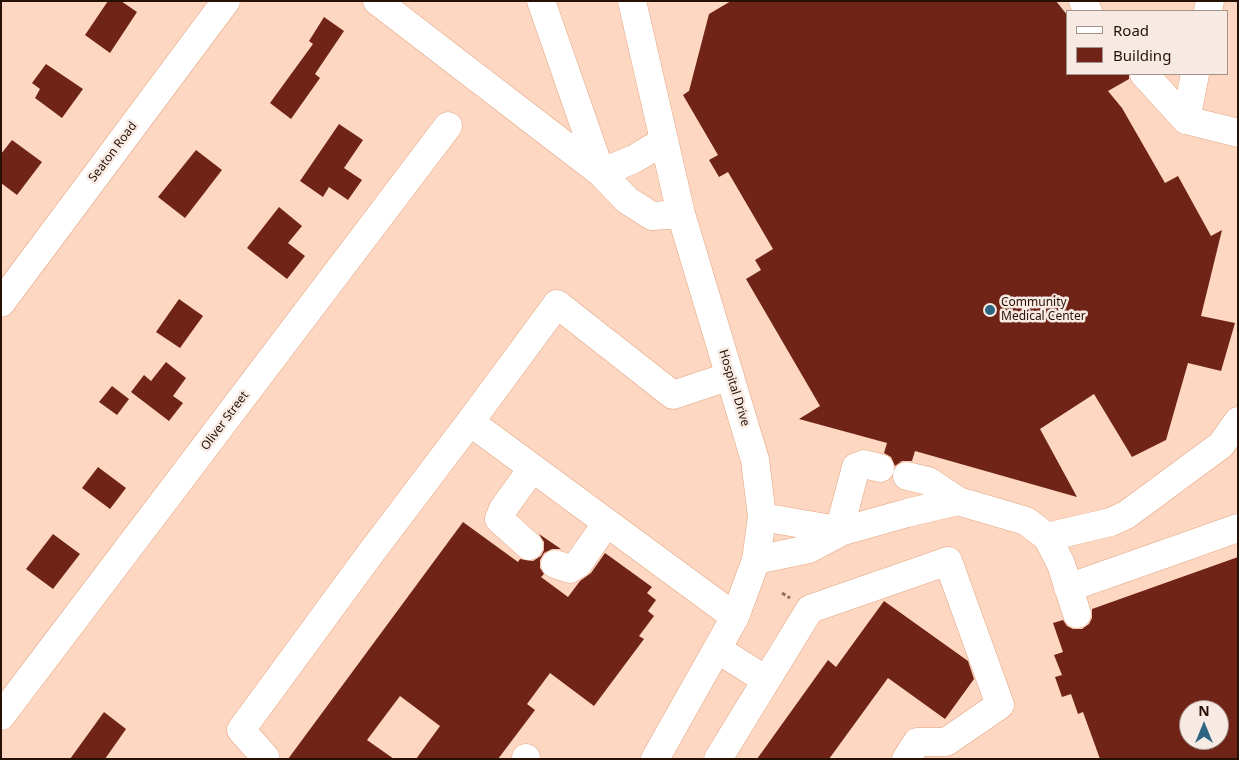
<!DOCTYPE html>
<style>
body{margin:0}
#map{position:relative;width:1239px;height:760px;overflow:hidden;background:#fdd7c1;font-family:"Noto Sans",sans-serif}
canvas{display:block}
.frame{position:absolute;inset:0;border:2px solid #271104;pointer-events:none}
.legend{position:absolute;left:1066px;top:10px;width:162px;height:65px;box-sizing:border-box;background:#f7eae3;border:1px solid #a4938a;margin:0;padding:6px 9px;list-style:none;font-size:15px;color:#271104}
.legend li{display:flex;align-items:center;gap:10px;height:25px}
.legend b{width:25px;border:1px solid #a4938a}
.north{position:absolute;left:1179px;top:700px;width:50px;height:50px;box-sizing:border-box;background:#f7eae3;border:1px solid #a4938a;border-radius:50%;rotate:0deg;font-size:14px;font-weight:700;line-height:20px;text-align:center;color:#271104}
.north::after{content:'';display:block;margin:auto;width:18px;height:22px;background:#2e6580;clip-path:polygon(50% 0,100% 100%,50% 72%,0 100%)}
</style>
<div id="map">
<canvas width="1239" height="760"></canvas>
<div class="frame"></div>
<ul class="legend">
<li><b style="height:6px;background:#fff"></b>Road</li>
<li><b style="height:14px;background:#702417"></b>Building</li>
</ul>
<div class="north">N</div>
</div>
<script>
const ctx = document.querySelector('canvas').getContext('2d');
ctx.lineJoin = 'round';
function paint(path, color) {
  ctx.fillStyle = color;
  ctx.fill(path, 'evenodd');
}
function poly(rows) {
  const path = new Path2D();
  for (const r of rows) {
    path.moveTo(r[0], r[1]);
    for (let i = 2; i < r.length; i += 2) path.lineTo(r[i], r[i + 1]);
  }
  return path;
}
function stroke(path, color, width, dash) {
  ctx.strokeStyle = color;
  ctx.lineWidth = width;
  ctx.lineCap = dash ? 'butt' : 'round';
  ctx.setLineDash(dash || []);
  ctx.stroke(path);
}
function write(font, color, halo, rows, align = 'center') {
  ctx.font = font + ' "Noto Sans",sans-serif';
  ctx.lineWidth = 5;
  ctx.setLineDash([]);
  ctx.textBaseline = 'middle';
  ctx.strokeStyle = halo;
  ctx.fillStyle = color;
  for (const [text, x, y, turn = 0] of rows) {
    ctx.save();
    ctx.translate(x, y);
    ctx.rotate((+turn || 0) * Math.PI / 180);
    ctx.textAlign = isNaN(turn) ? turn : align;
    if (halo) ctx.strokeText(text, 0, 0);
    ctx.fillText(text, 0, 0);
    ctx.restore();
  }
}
const building = poly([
 [108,1,121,1,137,12,110,53,85,35],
 [731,1,1056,1,1068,16,1068,74,1129,74,1129,79,1108,91,1122,108,1165,183,1178,176,1211,236,1222,230,1201,316,1235,323,1221,371,1188,363,1166,440,1132,457,1094,394,1040,429,1077,497,915,451,912,461,902,461,895,466,891,457,884,453,887,443,799,419,820,406,746,279,761,270,755,260,773,249,728,172,719,177,709,160,718,155,683,95,689,91,709,14],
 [324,17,344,31,315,74,320,78,291,119,270,103,313,44,309,41],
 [46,64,83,89,62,118,35,98,40,89,32,83],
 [339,124,363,140,344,168,362,180,348,200,329,187,323,197,300,181],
 [12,140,42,162,17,195,1,183,1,154],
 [196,150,222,170,185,218,158,197],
 [279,207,302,226,288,243,305,256,287,279,247,248],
 [179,299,203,316,180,348,156,332],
 [166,362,186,378,173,396,183,403,169,421,131,392,144,375,151,381],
 [112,386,129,399,117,415,99,402],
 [98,467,126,488,110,509,82,488],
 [463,522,518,562,520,559,533,561,541,556,544,550,544,542,539,534,561,549,552,549,544,553,540,560,540,568,544,574,541,577,568,597,580,581,591,573,605,553,652,587,647,593,656,600,648,611,654,616,639,636,644,639,594,706,550,673,527,704,535,710,498,759,416,759,440,726,400,696,367,740,394,759,288,759],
 [53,534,80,554,53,589,26,569],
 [1238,557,1238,759,1100,759,1083,712,1078,714,1071,694,1062,697,1055,677,1062,675,1054,655,1063,652,1053,623,1063,620,1067,626,1073,629,1082,629,1089,624,1092,618,1092,609],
 [1189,710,1219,710,1219,740,1189,740],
 [884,601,968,661,974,679,945,719,888,678,829,759,757,759,828,660,836,667],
 [104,712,126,729,105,759,70,759]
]);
const path = poly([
 [782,593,790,598]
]);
const minor = poly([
 [377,1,601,173,634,159,664,141],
 [541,1,601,173,627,200,652,216,681,214],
 [632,1,681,214,755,460,762,517,756,560,735,617,655,759],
 [1083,1,1088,11],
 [1208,11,1210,1],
 [1144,74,1186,120],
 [1195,74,1186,120,1238,133],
 [1,303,226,1],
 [730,376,673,395,557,304,470,422,735,617],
 [907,476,928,481,958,501],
 [762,517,843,531],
 [843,531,843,516,856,467,864,464,880,468],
 [1047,537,1111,522,1126,515,1221,445,1238,421],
 [529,546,499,519,503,509,532,469],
 [756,560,809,549,843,531,907,513,958,501,1026,521,1047,537,1061,564,1077,614],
 [555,564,570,569,578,564,606,524],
 [1068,588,1238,528],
 [717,649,766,680],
 [1,716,448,126],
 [264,759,265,757,241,730,370,554,470,422],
 [526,759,526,758],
 [718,759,810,609,948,561,1000,705,946,742,917,742,906,759]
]);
const markers = [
 [990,310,6,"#2e6580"]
];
const streetNames = [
 ["Seaton Road",113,152,-53],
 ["Hospital Drive",734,388,73],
 ["Oliver Street",225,421,-53]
];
const poiNames = [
 ["Community",1001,303],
 ["Medical Center",1001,317]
];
paint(building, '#702417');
stroke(minor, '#e1a581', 29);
stroke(path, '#907261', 3, [4, 2.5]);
stroke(minor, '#fff', 28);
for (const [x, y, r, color] of markers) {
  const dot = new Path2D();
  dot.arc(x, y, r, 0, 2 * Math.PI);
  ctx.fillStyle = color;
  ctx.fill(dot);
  stroke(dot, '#f7eae3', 2);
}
write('12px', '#271104', '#f7eae3', streetNames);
write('12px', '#271104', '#f7eae3', poiNames, 'left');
</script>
